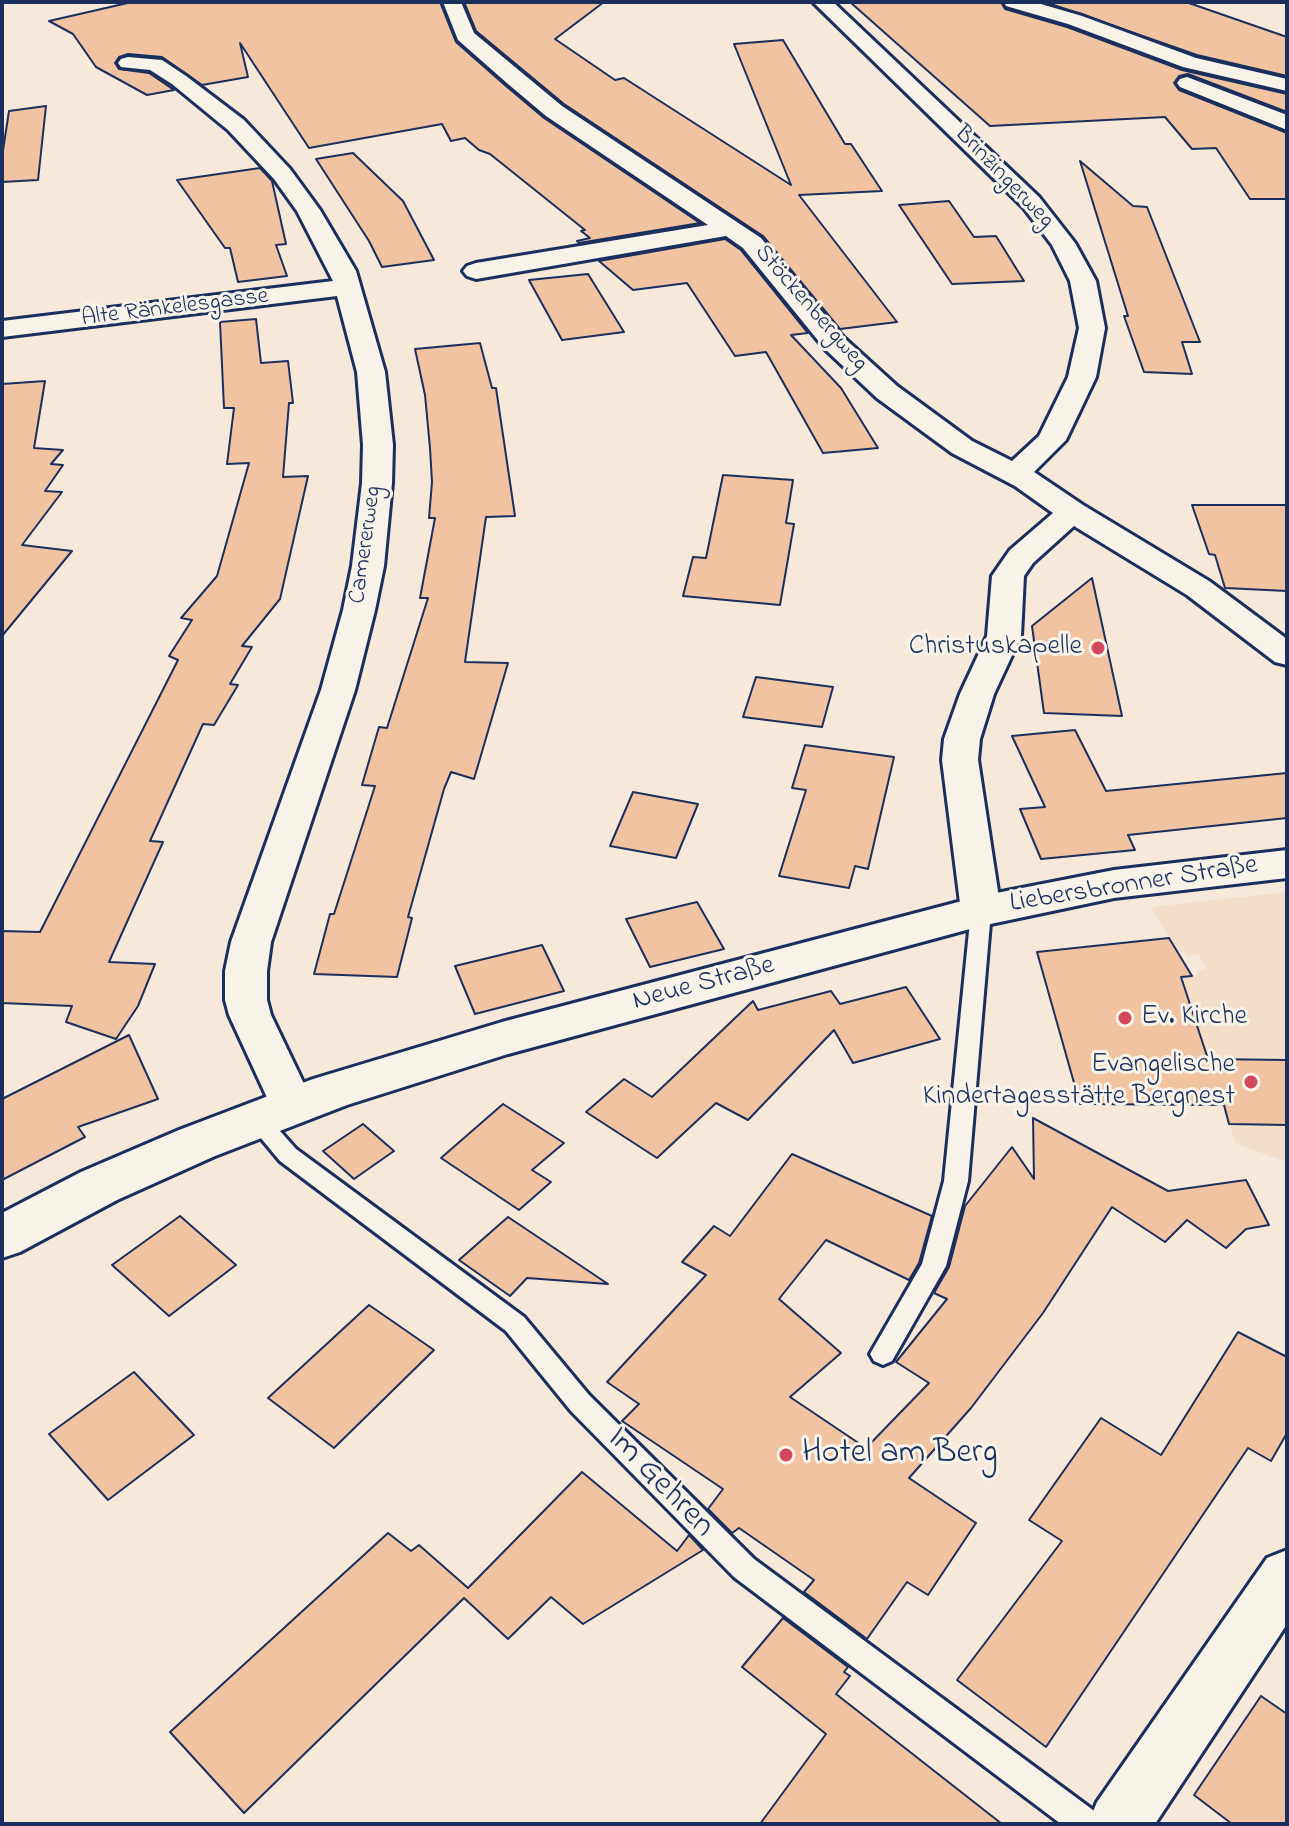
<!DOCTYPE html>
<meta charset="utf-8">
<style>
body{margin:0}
#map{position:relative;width:1289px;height:1826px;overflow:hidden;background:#f6e9da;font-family:"Indie Flower",sans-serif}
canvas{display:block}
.frame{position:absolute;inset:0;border:4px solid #1b2f5e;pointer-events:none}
</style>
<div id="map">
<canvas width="1289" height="1826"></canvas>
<div class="frame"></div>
</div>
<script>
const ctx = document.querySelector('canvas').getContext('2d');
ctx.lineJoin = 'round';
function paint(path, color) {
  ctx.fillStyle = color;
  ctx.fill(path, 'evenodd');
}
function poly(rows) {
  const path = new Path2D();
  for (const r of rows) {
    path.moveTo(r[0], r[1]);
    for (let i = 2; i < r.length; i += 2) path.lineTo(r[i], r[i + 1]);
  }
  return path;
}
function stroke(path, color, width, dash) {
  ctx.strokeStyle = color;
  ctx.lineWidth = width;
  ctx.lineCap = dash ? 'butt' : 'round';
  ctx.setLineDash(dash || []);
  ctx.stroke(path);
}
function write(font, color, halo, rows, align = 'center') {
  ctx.font = font + ' "Indie Flower",sans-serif';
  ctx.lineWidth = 6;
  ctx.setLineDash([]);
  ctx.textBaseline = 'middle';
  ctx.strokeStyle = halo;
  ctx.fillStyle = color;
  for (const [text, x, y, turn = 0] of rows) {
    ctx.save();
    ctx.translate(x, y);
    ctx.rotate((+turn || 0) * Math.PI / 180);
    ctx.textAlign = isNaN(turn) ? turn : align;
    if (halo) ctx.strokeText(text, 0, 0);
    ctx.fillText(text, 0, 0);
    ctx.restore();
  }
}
const built = poly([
 [1287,892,1287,1162,1236,1144,1181,977,1198,975,1197,971,1207,969,1199,955,1187,956,1184,952,1177,953,1151,907]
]);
const building = poly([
 [132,2,440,2,456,42,506,86,544,118,700,223,579,243,577,241,590,238,581,231,585,230,490,154,479,150,465,138,451,141,442,124,309,148,240,43,248,77,202,85,162,57,128,54,119,57,115,63,119,69,149,73,174,90,147,95,96,67,73,34,49,21,132,2],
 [464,2,604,2,555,39,615,80,624,78,791,185,734,44,783,40,845,144,851,144,882,191,799,195,897,322,840,329,763,236,564,104,476,31,464,2],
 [850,2,1001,2,1005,9,1067,27,1182,70,1287,94,1287,112,1188,74,1179,76,1174,83,1179,90,1287,133,1287,199,1250,199,1216,148,1192,149,1165,117,990,126,850,2],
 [1045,2,1186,2,1287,37,1287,76,1197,55,1045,2],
 [46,106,38,180,2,182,2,157,9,111,46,106],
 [353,153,403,201,434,260,382,267,369,241,316,159,353,153],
 [1080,161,1133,206,1147,207,1200,342,1182,342,1192,374,1144,372,1124,316,1128,316,1080,161],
 [260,168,272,181,286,244,276,245,287,276,238,282,230,248,225,248,177,180,260,168],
 [949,201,974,237,996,236,1024,281,952,284,899,205,949,201],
 [725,239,741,250,808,333,791,335,841,388,878,448,823,453,766,352,735,356,687,283,633,290,599,261,725,239],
 [588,274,624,332,562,340,529,280,588,274],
 [256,319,261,363,288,361,293,403,289,403,283,477,308,476,280,599,242,646,252,647,230,684,238,685,214,725,203,724,150,841,163,842,109,962,155,964,138,1006,116,1039,66,1022,72,1006,2,1003,2,931,40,932,178,660,169,656,192,620,181,618,217,576,249,463,227,464,234,408,224,408,220,322,256,319],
 [480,343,492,388,496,388,515,516,486,517,465,662,508,663,474,779,451,772,444,789,408,917,412,918,397,977,314,974,330,914,334,914,375,786,362,785,379,727,387,728,428,598,420,598,435,518,429,518,432,482,430,448,425,395,415,349,480,343],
 [45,381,34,448,63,450,51,464,63,465,45,491,62,492,22,545,72,551,2,636,2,384,45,381],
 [723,475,793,480,786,523,794,524,780,605,683,596,693,557,706,558,723,475],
 [1192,505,1287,505,1287,591,1225,588,1215,555,1209,554,1192,505],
 [1092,578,1122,716,1044,713,1032,626,1092,578],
 [756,677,833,687,822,727,743,717,756,677],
 [1075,730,1106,791,1287,773,1287,818,1128,835,1135,850,1041,859,1020,809,1045,807,1012,736,1075,730],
 [805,745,894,757,868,869,855,866,849,888,779,876,806,790,792,788,805,745],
 [633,792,698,804,676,858,610,846,633,792],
 [697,902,724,949,650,967,626,919,697,902],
 [1169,938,1192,976,1181,977,1208,1059,1287,1060,1287,1125,1229,1124,1224,1105,1080,1104,1037,952,1169,938],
 [542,945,564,991,475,1014,455,966,542,945],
 [906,987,940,1039,853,1063,834,1030,748,1120,716,1103,657,1158,586,1112,624,1079,652,1097,753,1001,758,1010,831,991,840,1004,906,987],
 [129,1035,158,1099,78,1127,85,1137,2,1180,2,1099,129,1035],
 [503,1104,564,1143,532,1170,551,1182,519,1210,441,1158,503,1104],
 [1033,1118,1168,1191,1246,1180,1269,1225,1246,1229,1226,1248,1187,1220,1165,1242,1112,1207,1043,1313,971,1408,909,1478,976,1523,928,1595,907,1582,867,1639,804,1592,814,1580,739,1528,732,1533,708,1509,723,1489,622,1421,639,1404,607,1382,706,1275,682,1262,714,1226,730,1236,792,1154,932,1216,919,1263,909,1280,826,1240,779,1299,841,1353,790,1397,866,1448,929,1383,896,1362,947,1299,934,1293,949,1267,965,1206,1012,1147,1034,1179,1033,1118],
 [363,1124,394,1151,354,1179,323,1151,363,1124],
 [180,1216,236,1265,169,1316,112,1265,180,1216],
 [508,1217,608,1284,527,1278,510,1296,459,1260,508,1217],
 [369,1305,434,1350,334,1448,268,1398,369,1305],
 [1238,1332,1287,1357,1287,1433,1271,1461,1248,1448,1046,1747,957,1680,1062,1541,1029,1520,1101,1418,1161,1455,1238,1332],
 [134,1372,194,1435,108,1500,49,1434,134,1372],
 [582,1472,677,1551,689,1535,703,1550,583,1624,551,1597,508,1639,464,1598,244,1813,170,1732,388,1533,411,1551,419,1545,468,1588,582,1472],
 [783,1618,848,1667,844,1672,850,1676,836,1694,1002,1824,760,1824,826,1734,742,1667,783,1618],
 [1261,1696,1287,1714,1287,1824,1232,1824,1194,1795,1261,1696]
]);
const service = poly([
 [981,904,991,911,968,1181,946,1266,892,1361,883,1365,874,1361,870,1354,922,1264,944,1181,971,911,981,904],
 [256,1111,264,1113,296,1149,524,1317,589,1395,754,1559,1097,1813,1101,1824,1061,1824,734,1577,571,1411,506,1331,280,1161,245,1119,248,1113,256,1111]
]);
const minor = poly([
 [443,2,461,2,474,33,562,106,761,238,843,337,897,386,972,441,1012,461,1039,436,1068,377,1079,328,1070,281,1052,245,1023,207,813,2,833,2,1039,197,1075,243,1096,281,1105,328,1096,377,1066,440,1034,472,1083,505,1209,581,1287,639,1287,665,1275,662,1187,595,1074,526,1033,563,1024,576,1021,636,994,694,980,739,978,760,1001,911,995,920,981,924,967,920,961,911,942,760,944,739,960,694,987,636,992,576,1010,550,1053,513,1015,486,952,453,877,398,825,349,743,248,726,236,476,279,467,276,463,271,467,266,476,263,708,225,546,116,508,84,458,40,443,2],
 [1004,2,1034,2,1082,16,1196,58,1287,79,1287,91,1183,67,1068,24,1006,6,1004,2],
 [128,57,162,60,186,76,244,120,290,169,320,210,356,271,385,372,393,445,392,483,384,566,375,610,355,690,271,942,267,971,267,1000,271,1015,314,1105,308,1117,292,1122,276,1117,229,1015,225,1000,225,971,231,942,321,690,343,610,352,566,362,483,363,445,357,372,337,296,2,337,2,321,333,281,297,211,274,179,228,130,172,84,150,70,121,67,118,63,121,59,128,57],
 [1187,77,1287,115,1287,130,1180,87,1177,83,1180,79,1187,77],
 [1287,1550,1287,1624,1155,1824,1088,1824,1097,1802,1267,1558,1287,1550]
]);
const tertiary = poly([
 [1287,850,1287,878,1114,898,981,926,508,1054,347,1105,215,1156,117,1200,20,1252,2,1258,2,1213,81,1172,179,1130,313,1079,502,1022,981,896,1114,870,1287,850]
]);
const markers = [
 [1098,648,8,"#d1495b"],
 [1125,1018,8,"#d1495b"],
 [1251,1082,8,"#d1495b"],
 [786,1455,8,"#d1495b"]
];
const farStreetnames = [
 ["Brinzingerweg",1003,178,46],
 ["Alte Ränkelesgasse",175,309,-7],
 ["Stöckenbergweg",810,309,49],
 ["Camererweg",367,545,-82]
];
const poiNames = [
 ["Christuskapelle",1082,648],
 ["Ev. Kirche",1141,1018,"left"],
 ["Evangelische",1235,1066],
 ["Kindertagesstätte Bergnest",1235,1098]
];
const streetNames = [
 ["Liebersbronner Straße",1134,886,-9],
 ["Neue Straße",704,985,-15]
];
const nearPoinames = [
 ["Hotel am Berg",802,1455]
];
const nearStreetnames = [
 ["Im Gehren",659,1484,46]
];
paint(built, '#f4dec9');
paint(building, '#f1c3a1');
stroke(building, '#1b2f5e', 2);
stroke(service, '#1b2f5e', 6);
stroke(minor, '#1b2f5e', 6);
stroke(tertiary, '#1b2f5e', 6);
paint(service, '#f7f3e8');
paint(minor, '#f7f3e8');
paint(tertiary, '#f7f3e8');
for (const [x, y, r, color] of markers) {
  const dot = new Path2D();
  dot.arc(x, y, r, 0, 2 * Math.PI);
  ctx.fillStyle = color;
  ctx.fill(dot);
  stroke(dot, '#f7f3e8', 3);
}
write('24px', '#1b2f5e', '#f7f3e8', farStreetnames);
write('28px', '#1b2f5e', '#f7f3e8', poiNames, 'right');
write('28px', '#1b2f5e', '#f7f3e8', streetNames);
write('34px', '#1b2f5e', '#f7f3e8', nearPoinames, 'left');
write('34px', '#1b2f5e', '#f7f3e8', nearStreetnames);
</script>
